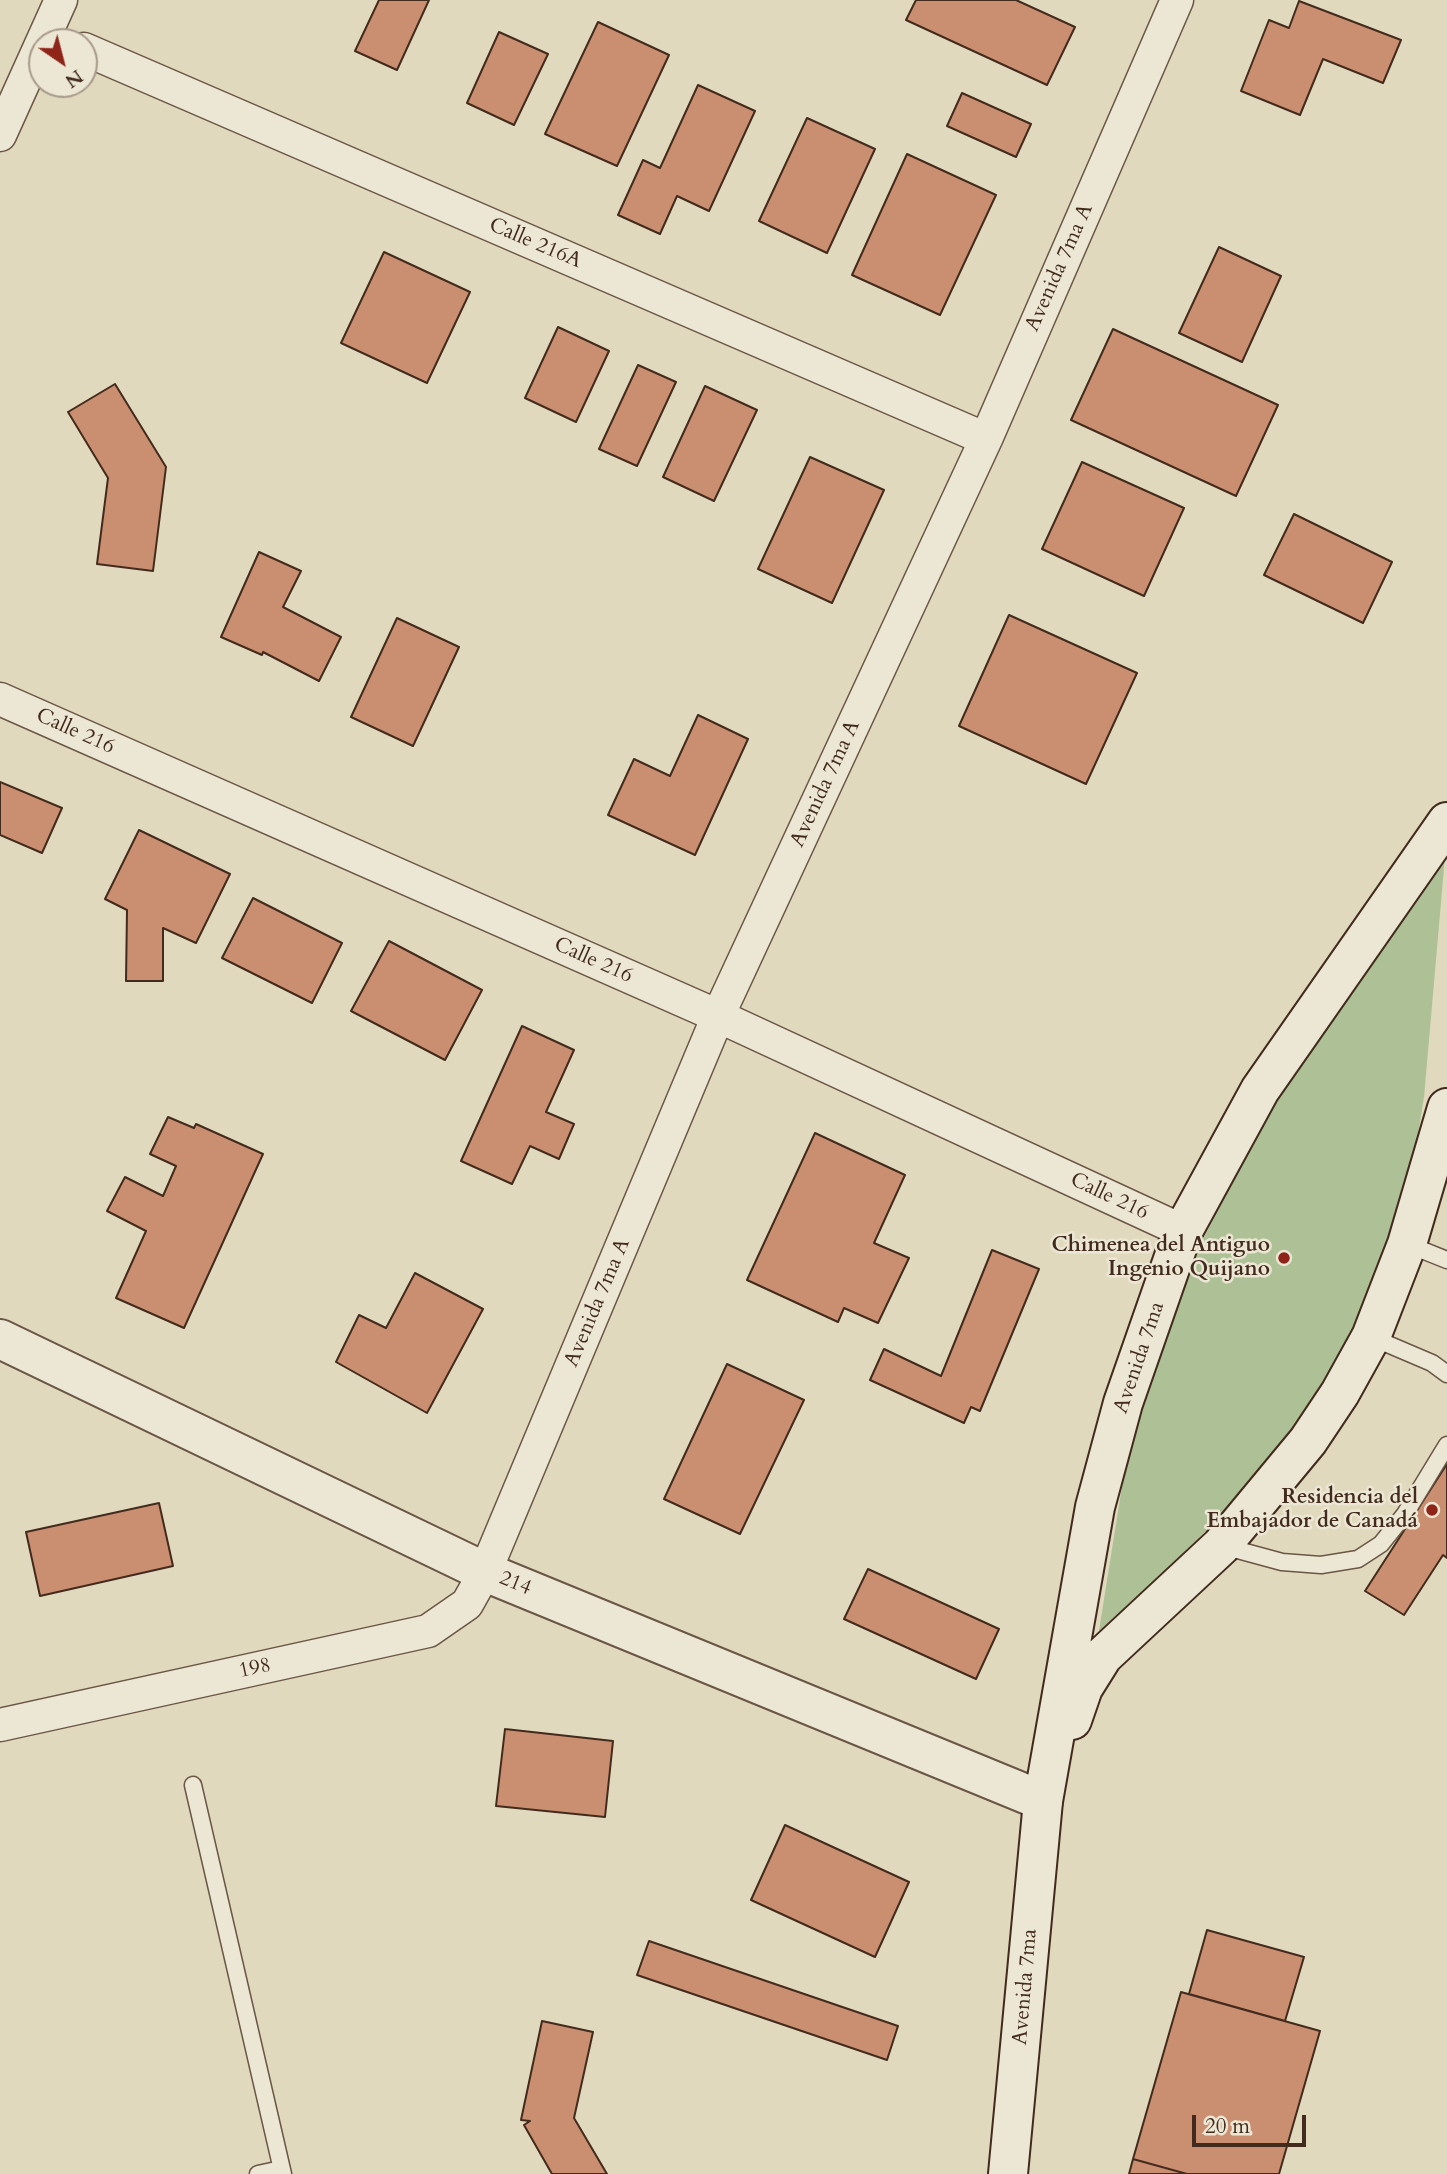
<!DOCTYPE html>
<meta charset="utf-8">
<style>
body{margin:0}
#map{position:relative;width:1447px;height:2174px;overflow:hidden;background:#e1d9bd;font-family:Cardo,serif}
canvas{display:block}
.north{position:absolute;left:28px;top:28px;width:70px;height:70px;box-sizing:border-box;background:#ece6d4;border:2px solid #a89b8b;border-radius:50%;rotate:145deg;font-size:19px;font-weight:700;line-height:28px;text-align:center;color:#422b1d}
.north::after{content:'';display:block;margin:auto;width:24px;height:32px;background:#8f2418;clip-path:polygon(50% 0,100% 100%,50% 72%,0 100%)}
.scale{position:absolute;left:1192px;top:2115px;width:114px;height:32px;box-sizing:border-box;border:4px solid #422b1d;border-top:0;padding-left:9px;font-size:21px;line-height:24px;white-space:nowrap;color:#422b1d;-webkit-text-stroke:5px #ece6d4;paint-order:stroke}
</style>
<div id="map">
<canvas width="1447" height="2174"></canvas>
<div class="north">N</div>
<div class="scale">20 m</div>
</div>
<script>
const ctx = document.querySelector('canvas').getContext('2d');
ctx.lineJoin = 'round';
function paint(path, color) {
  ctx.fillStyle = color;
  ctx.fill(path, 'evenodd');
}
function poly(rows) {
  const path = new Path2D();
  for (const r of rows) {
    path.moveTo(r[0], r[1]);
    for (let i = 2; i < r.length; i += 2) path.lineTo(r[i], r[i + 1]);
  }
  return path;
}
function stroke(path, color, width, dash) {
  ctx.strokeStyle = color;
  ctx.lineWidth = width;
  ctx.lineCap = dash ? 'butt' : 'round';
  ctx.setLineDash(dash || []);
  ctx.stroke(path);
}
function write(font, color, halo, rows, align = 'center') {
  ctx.font = font + ' Cardo,serif';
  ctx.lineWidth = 5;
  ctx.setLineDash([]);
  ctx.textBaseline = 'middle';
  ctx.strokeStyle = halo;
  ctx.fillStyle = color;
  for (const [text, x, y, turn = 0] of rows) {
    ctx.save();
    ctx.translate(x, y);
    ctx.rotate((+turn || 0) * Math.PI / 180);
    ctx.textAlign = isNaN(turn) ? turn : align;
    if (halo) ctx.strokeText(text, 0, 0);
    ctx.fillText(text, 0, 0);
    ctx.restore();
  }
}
const green = poly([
 [1446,845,1424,1097,1412,1171,1368,1309,1291,1437,1231,1506,1098,1637,1127,1455,1156,1351,1196,1253,1259,1129]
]);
const building = poly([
 [379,0,429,0,397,70,355,51,379,0],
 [916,0,1016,0,1075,27,1047,85,906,20,916,0],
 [1299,1,1401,40,1383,83,1323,59,1300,115,1241,91,1269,20,1289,28,1299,1],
 [598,22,669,55,617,166,545,134,598,22],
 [499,32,548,54,514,125,467,103,499,32],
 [698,85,755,111,709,211,677,196,660,234,618,215,643,160,660,168,698,85],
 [962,93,1031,124,1016,157,947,126,962,93],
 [807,118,875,149,827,253,759,221,807,118],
 [907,154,996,195,940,315,852,275,907,154],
 [1219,247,1281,276,1242,362,1179,333,1219,247],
 [384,252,470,292,427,383,341,343,384,252],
 [558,327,609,351,576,422,525,398,558,327],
 [1113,329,1278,405,1236,496,1071,420,1113,329],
 [638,365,676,382,637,466,599,449,638,365],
 [115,384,166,467,153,571,97,564,108,478,68,412,115,384],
 [705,386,757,410,714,501,663,477,705,386],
 [810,457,884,490,832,603,758,569,810,457],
 [1082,462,1184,508,1144,596,1042,549,1082,462],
 [1294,514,1392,562,1363,623,1264,575,1294,514],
 [259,552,301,571,283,607,341,637,319,681,263,652,262,655,221,637,259,552],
 [1009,615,1137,673,1086,784,959,726,1009,615],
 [397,618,459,647,413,746,351,717,397,618],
 [698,715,748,739,695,855,608,815,634,759,670,776,698,715],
 [0,782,62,808,42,853,0,835,0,782],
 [139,830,230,874,196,943,163,928,163,981,126,981,127,910,105,899,139,830],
 [253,898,342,943,312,1003,222,958,253,898],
 [389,941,482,990,445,1060,351,1011,389,941],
 [522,1026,574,1050,546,1112,574,1124,559,1159,530,1146,512,1184,461,1161,522,1026],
 [168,1117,194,1128,196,1124,263,1154,184,1328,116,1298,146,1231,107,1211,125,1177,163,1196,176,1166,150,1154,168,1117],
 [815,1133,905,1175,874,1243,909,1258,878,1323,844,1308,838,1322,747,1280,815,1133],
 [992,1250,1039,1269,980,1411,971,1407,964,1423,870,1380,884,1349,941,1376,992,1250],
 [415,1273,483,1309,427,1413,336,1362,359,1315,386,1328,415,1273],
 [727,1364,804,1400,740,1534,664,1499,727,1364],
 [1447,1464,1447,1558,1443,1555,1404,1615,1365,1591,1447,1464],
 [159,1503,173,1566,40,1596,26,1532,159,1503],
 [868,1569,999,1629,976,1679,844,1619,868,1569],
 [505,1729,613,1741,605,1817,496,1806,505,1729],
 [785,1825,909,1882,875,1957,751,1900,785,1825],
 [1207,1930,1304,1957,1285,2021,1189,1994,1207,1930],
 [649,1941,898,2026,887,2060,637,1975,649,1941],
 [1181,1992,1320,2031,1279,2174,1187,2174,1133,2159,1181,1992],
 [542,2021,593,2032,574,2118,607,2174,552,2174,524,2125,530,2121,521,2120,542,2021],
 [1133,2159,1187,2174,1129,2174,1133,2159]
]);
const service = poly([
 [1407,1244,1447,1260],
 [1371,1337,1432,1363,1447,1374],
 [1223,1546,1282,1562,1321,1565,1358,1559,1381,1544,1405,1514,1447,1445],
 [193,1785,283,2174],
 [258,2174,281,2169]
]);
const minor = poly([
 [84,49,986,439],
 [0,135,61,0],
 [0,699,718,1016,1183,1231],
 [0,1725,428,1631,467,1604,485,1572,718,1016,986,439,1177,0]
]);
const tertiary = poly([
 [0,1339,485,1572,1043,1801]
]);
const secondary = poly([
 [1072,1720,1083,1688,1103,1656,1221,1546,1308,1441,1340,1393,1371,1337,1407,1244,1447,1108],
 [1008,2174,1043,1801,1095,1507,1123,1403,1183,1231,1260,1090,1447,822]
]);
const markers = [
 [1284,1258,7,"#8f2418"],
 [1432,1510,7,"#8f2418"]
];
const streetNames = [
 ["Calle 216A",535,244,23],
 ["Avenida 7ma A",1060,268,-66],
 ["Calle 216",75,732,24],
 ["Avenida 7ma A",826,784,-65],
 ["Calle 216",593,961,24],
 ["Calle 216",1109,1197,25],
 ["Avenida 7ma A",598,1303,-67],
 ["Avenida 7ma",1140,1358,-71],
 ["214",515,1584,22],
 ["198",255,1669,-12],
 ["Avenida 7ma",1026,1987,-85]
];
const poiNames = [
 ["Chimenea del Antiguo",1270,1246],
 ["Ingenio Quijano",1270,1270],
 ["Residencia del",1418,1498],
 ["Embajador de Canadá",1418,1522]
];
paint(green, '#aec095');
paint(building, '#ca8e70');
stroke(building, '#422b1d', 2);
stroke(service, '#6a5645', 19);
stroke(minor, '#6a5645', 35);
stroke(tertiary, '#6a5645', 42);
stroke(secondary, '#422b1d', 42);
stroke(service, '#ece6d4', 16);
stroke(minor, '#ece6d4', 32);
stroke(tertiary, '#ece6d4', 38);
stroke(secondary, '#ece6d4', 38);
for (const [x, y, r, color] of markers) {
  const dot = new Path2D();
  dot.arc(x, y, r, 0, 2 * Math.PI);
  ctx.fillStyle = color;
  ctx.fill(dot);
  stroke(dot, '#ece6d4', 2.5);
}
write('21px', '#422b1d', '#ece6d4', streetNames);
write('bold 21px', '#422b1d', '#ece6d4', poiNames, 'right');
</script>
